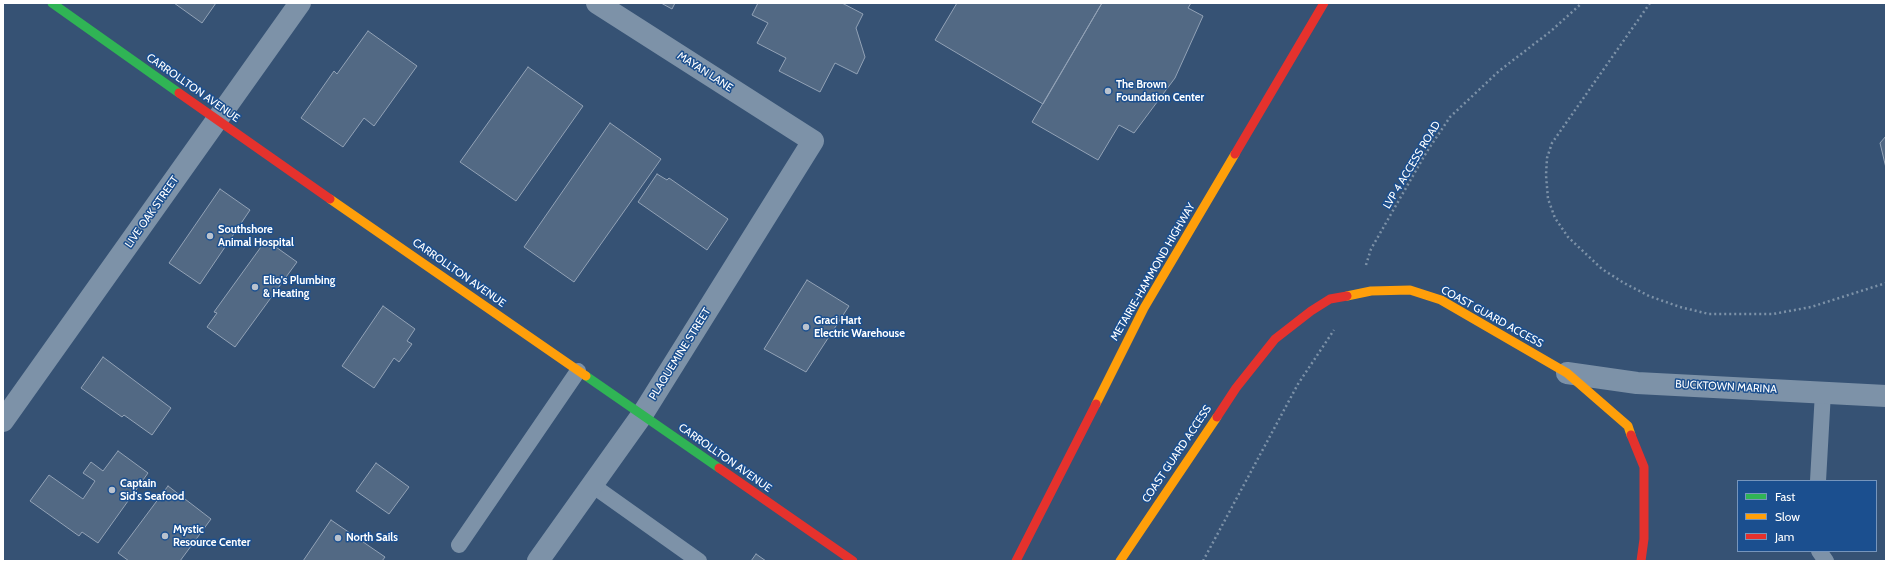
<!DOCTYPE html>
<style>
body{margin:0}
#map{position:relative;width:1889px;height:564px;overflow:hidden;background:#365274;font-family:Cabin,sans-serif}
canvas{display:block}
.frame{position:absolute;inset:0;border:4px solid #fff;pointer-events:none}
.legend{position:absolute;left:1737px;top:480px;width:140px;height:72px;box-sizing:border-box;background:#1b4f8f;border:1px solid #7695bc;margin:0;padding:5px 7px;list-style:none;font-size:12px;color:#fff}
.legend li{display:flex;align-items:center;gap:8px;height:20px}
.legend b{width:20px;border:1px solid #7695bc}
</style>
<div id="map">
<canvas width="1889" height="564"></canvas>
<div class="frame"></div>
<ul class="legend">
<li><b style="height:5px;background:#30b455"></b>Fast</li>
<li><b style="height:5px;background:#ff9f0a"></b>Slow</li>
<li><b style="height:5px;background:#e5322d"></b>Jam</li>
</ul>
</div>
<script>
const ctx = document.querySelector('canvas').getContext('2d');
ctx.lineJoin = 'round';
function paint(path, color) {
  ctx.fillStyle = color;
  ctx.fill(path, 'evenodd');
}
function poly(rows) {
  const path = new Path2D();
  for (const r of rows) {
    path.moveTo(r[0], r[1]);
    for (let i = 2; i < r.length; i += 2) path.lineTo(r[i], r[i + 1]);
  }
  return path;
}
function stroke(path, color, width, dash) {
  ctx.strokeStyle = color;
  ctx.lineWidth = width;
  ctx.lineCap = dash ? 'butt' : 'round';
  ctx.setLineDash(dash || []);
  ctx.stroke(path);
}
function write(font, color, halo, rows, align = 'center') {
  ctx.font = font + ' Cabin,sans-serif';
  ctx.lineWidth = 3;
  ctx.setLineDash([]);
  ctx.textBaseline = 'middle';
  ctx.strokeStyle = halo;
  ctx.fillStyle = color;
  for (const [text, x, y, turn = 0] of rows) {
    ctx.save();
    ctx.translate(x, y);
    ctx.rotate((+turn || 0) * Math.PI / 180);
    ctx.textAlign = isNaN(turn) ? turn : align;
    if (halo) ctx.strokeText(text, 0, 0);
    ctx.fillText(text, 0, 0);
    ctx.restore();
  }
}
const building = poly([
 [174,3,216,3,202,23,174,3],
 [661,3,675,3,672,9,661,3],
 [758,3,842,3,863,14,856,28,865,57,857,74,835,63,820,92,779,71,786,58,757,43,768,23,752,15,758,3],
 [957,3,1102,3,1043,104,935,40,957,3],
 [1102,3,1191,3,1188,8,1203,16,1175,78,1134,133,1119,125,1098,160,1032,122,1102,3],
 [368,31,417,66,374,126,364,118,343,147,301,118,334,71,337,74,368,31],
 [528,67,583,106,516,201,460,162,528,67],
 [610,123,661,159,574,282,524,247,610,123],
 [1886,136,1886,168,1880,143,1886,136],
 [657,174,667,180,669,178,728,219,707,250,638,202,657,174],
 [220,189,250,210,200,284,169,263,220,189],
 [266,240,297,262,235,347,207,327,217,313,214,312,266,240],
 [807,280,849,306,806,372,764,349,807,280],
 [383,306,415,329,407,341,412,344,399,362,394,358,374,388,342,366,383,306],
 [103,357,171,408,152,435,124,415,122,417,81,388,103,357],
 [118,451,148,473,98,543,82,532,79,536,30,501,49,475,83,499,95,481,83,473,91,462,103,471,118,451],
 [376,463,409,487,389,514,356,491,376,463],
 [168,486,211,519,180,561,129,561,118,553,168,486],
 [331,520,385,557,382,561,303,561,331,520],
 [756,554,766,561,751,561,756,554]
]);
const path = poly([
 [1650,3,1552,143,1547,158,1546,175,1548,199,1555,218,1568,237,1602,269,1624,283,1649,296,1680,307,1709,314,1773,314,1811,307,1886,283],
 [1366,265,1371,249,1426,153,1450,117,1499,71,1551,31,1582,3],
 [1203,561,1298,384,1334,330]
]);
const lane = poly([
 [1818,481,1823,392],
 [592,485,699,561],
 [459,545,578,371],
 [1819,551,1826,561]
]);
const street = poly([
 [1567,373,1637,383,1886,396],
 [3,421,300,3],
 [538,561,642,415,813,141,597,3]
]);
const fast = poly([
 [52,3,179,93],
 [586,376,719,468]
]);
const slow = poly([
 [330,199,586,376],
 [1347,296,1371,291,1410,290,1441,300,1567,373,1628,426,1631,435],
 [1096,404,1144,308,1235,154],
 [1120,561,1217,417]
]);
const jam = poly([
 [179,93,330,199],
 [1235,154,1324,3],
 [1217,417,1236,388,1275,339,1311,311,1330,299,1347,296],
 [1631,435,1644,467,1644,539,1641,561],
 [719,468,853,561],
 [1016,561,1096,404]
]);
const markers = [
 [1108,91,4,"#b9c2ce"],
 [210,236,4,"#b9c2ce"],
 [255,287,4,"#b9c2ce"],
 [806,327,4,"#b9c2ce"],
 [112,490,4,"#b9c2ce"],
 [165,536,4,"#b9c2ce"],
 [338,538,4,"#b9c2ce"]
];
const streetNames = [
 ["MAYAN LANE",705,72,33],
 ["CARROLLTON AVENUE",193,88,35],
 ["LVP 4 ACCESS ROAD",1412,165,-59],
 ["LIVE OAK STREET",152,212,-55],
 ["METAIRIE-HAMMOND HIGHWAY",1153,272,-60],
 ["CARROLLTON AVENUE",459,273,35],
 ["COAST GUARD ACCESS",1492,317,29],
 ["PLAQUEMINE STREET",680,354,-58],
 ["BUCKTOWN MARINA",1726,387,3],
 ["COAST GUARD ACCESS",1177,454,-56],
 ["CARROLLTON AVENUE",725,458,35]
];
const poiNames = [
 ["The Brown",1116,85],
 ["Foundation Center",1116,98],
 ["Southshore",218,230],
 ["Animal Hospital",218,243],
 ["Elio's Plumbing",263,281],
 ["& Heating",263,294],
 ["Graci Hart",814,321],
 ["Electric Warehouse",814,334],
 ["Captain",120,484],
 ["Sid's Seafood",120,497],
 ["Mystic",173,530],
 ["Resource Center",173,543],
 ["North Sails",346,538]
];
paint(building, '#526984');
stroke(building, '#92a2b6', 1);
stroke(path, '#7d92a8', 2.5, [2, 3]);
stroke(lane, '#7d92a8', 16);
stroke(street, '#7d92a8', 22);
stroke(fast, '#30b455', 9);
stroke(slow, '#ff9f0a', 9);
stroke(jam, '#e5322d', 9);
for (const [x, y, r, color] of markers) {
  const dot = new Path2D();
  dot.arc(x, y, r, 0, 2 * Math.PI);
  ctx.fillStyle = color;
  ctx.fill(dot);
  stroke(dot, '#1b4f8f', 1.5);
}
write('11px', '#fff', '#1b4f8f', streetNames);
write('bold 11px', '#fff', '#1b4f8f', poiNames, 'left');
</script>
